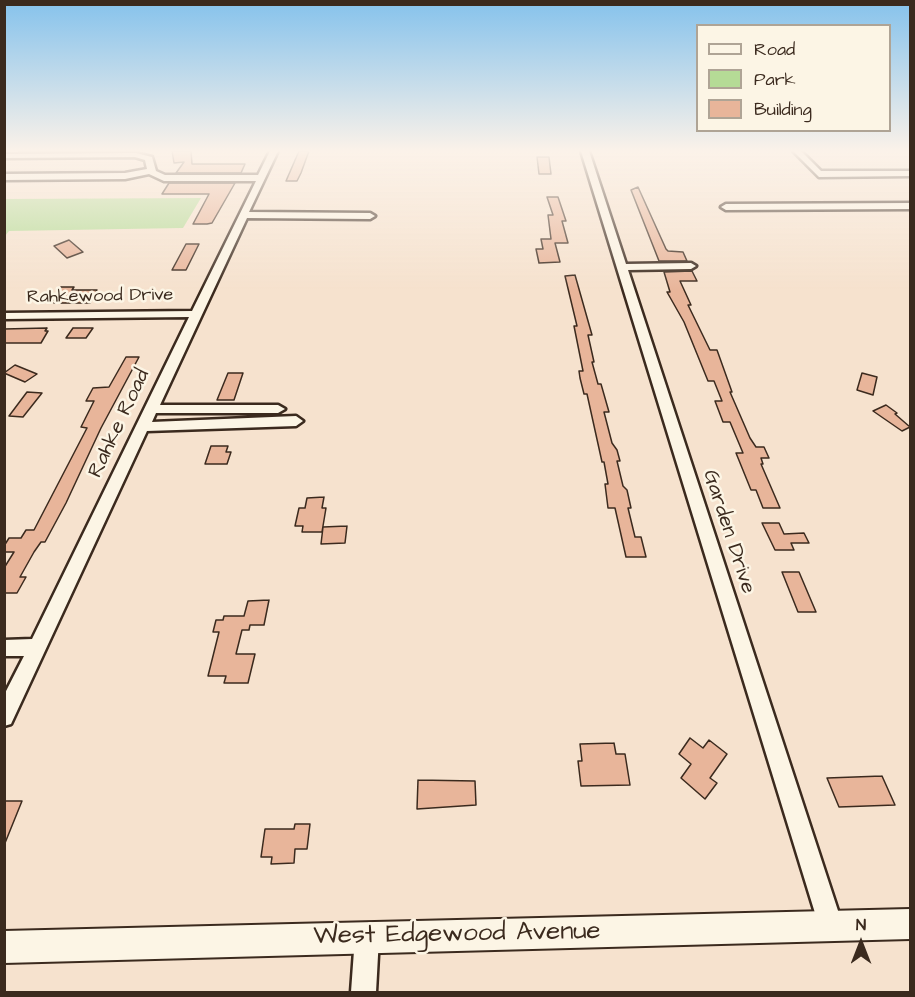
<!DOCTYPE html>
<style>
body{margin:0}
#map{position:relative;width:915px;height:997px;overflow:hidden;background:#f6e2ce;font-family:"Architects Daughter",sans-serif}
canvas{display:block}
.frame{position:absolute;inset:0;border:6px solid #3b2a1e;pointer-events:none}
.legend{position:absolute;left:696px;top:24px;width:195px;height:108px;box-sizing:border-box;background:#fcf5e5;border:2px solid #afa495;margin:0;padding:8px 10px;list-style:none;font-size:18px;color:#3b2a1e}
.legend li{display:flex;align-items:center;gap:12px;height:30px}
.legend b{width:30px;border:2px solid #afa495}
.north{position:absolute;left:831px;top:913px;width:60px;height:60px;-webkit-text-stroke:4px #fcf5e5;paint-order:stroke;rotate:0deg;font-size:16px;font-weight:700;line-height:24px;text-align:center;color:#3b2a1e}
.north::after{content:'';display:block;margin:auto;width:21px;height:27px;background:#3b2a1e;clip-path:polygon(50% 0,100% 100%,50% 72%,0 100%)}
</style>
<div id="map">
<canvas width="915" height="997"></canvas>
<div class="frame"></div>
<ul class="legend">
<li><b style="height:8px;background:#fcf5e5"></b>Road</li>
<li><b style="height:16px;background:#b5db96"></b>Park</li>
<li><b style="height:16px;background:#e8b59a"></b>Building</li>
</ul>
<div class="north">N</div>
</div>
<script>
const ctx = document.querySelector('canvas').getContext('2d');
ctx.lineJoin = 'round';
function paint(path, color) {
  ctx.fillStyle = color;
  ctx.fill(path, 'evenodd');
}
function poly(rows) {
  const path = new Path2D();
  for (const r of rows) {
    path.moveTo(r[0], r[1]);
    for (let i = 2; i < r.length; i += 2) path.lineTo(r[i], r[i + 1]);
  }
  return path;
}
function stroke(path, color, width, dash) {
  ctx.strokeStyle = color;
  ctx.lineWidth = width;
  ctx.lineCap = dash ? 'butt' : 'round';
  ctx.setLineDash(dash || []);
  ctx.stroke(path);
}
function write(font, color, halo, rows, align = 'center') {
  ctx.font = font + ' "Architects Daughter",sans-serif';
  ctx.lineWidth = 5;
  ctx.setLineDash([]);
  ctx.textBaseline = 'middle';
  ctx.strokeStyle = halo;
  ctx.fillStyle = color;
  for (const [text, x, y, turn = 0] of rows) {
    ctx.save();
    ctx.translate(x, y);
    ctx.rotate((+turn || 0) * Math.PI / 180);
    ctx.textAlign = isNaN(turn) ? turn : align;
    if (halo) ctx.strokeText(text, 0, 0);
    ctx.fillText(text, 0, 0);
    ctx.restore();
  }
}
const green = poly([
 [201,198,183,228,9,231,5,236,5,199]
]);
const building = poly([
 [172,151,191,151,192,164,245,164,241,173,176,173,184,162,174,163,172,151],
 [299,151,309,151,301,173,297,181,286,181,299,151],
 [537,157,549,157,551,174,539,174,537,157],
 [169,183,235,183,212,223,207,224,193,224,209,194,162,194,169,183],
 [638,187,666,249,668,251,683,252,687,261,659,261,631,190,638,187],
 [547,197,558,197,566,221,562,221,568,243,555,243,560,262,539,263,536,249,543,249,541,239,551,239,548,215,553,215,547,197],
 [69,240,83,252,67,258,54,246,69,240],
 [186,244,199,244,186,270,172,270,186,244],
 [692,271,697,281,680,281,691,305,688,305,710,350,717,350,732,392,730,392,750,438,756,447,764,447,769,458,761,458,763,464,761,464,780,508,763,508,756,490,751,490,736,453,743,453,730,422,723,422,715,401,722,401,714,381,708,381,684,322,667,292,670,292,664,272,692,271],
 [575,275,592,335,588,335,594,362,592,362,598,384,601,384,609,412,604,412,612,443,617,450,620,461,617,461,623,486,627,490,631,508,628,508,635,537,641,537,646,557,626,557,615,508,608,508,605,484,608,484,604,462,602,462,587,394,584,394,580,378,579,371,583,371,574,326,577,326,565,276,575,275],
 [61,287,74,287,72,290,97,290,90,303,54,303,57,300,52,300,61,287],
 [47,328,45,331,48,331,41,343,4,343,4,329,47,328],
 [73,328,93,328,86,338,66,338,73,328],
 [126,357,139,357,101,428,66,503,45,542,41,542,34,552,20,577,26,577,17,593,4,593,4,568,14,552,4,552,4,546,9,538,21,538,26,530,34,530,87,428,81,427,94,401,86,401,93,388,109,387,126,357],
 [15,365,37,374,25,382,4,373,15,365],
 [228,373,243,373,234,400,217,400,228,373],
 [862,373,877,377,873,395,857,390,862,373],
 [27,392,42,393,23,417,9,416,27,392],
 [886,405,897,413,895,414,910,427,902,431,873,411,886,405],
 [211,446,228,446,226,452,231,452,227,464,205,464,211,446],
 [324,497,322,508,326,508,322,532,302,532,303,526,295,526,299,508,305,508,307,498,324,497],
 [762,523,779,523,784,534,804,533,809,543,791,543,794,550,775,550,762,523],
 [347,526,345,543,321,544,323,527,347,526],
 [782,572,799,572,816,612,798,612,782,572],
 [269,600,264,625,250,625,249,630,242,630,236,654,255,654,248,683,224,683,226,676,208,676,219,632,213,632,216,620,223,620,224,616,244,616,248,601,269,600],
 [690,738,703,748,709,740,727,754,710,778,717,783,705,799,681,778,691,764,679,754,690,738],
 [614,743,616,754,625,754,630,785,581,786,578,761,582,761,580,744,614,743],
 [882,776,895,805,839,807,827,778,882,776],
 [418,780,475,781,476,805,417,809,418,780],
 [4,801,22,801,5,843,4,843,4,801],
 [295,824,310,824,307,849,295,849,294,863,271,864,272,857,261,857,265,829,294,829,295,824]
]);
const minor = poly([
 [270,151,278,151,249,212,370,213,375,216,370,219,247,218,160,405,278,405,285,409,278,413,156,413,152,422,296,416,303,421,296,426,147,431,11,724,4,726,4,695,24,656,4,656,4,640,32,639,189,317,4,319,4,313,192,311,256,181,164,181,149,174,125,179,4,180,4,174,125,173,147,169,145,160,135,157,4,158,4,154,136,153,152,157,156,171,165,175,258,175,270,151],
 [581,151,589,151,626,264,691,263,696,266,691,269,628,270,843,926,839,934,831,938,823,934,819,926,581,151],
 [793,151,801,151,821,171,910,171,910,176,819,177,793,151],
 [910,203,910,209,726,210,721,207,726,204,910,203],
 [367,925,375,929,379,937,376,992,351,992,355,937,359,929,367,925]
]);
const major = poly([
 [910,909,910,939,4,963,4,931,910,909]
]);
const farStreetnames = [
 ["Rahkewood Drive",100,297,-1]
];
const streetNames = [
 ["Rahke Road",120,424,-65],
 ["Garden Drive",728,532,72]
];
const nearStreetnames = [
 ["West Edgewood Avenue",457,935,-1]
];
paint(green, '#b5db96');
paint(building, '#e8b59a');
stroke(building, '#3b2a1e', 1.5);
stroke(minor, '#3b2a1e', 5);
stroke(major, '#3b2a1e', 4);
paint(minor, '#fcf5e5');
paint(major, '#fcf5e5');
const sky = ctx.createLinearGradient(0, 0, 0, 290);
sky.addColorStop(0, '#85c2ec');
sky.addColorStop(0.52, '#fbf2e9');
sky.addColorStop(1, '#fbf2e900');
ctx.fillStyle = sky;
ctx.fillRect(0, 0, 915, 290);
write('18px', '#3b2a1e', '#fcf5e5', farStreetnames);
write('21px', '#3b2a1e', '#fcf5e5', streetNames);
write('26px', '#3b2a1e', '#fcf5e5', nearStreetnames);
</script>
